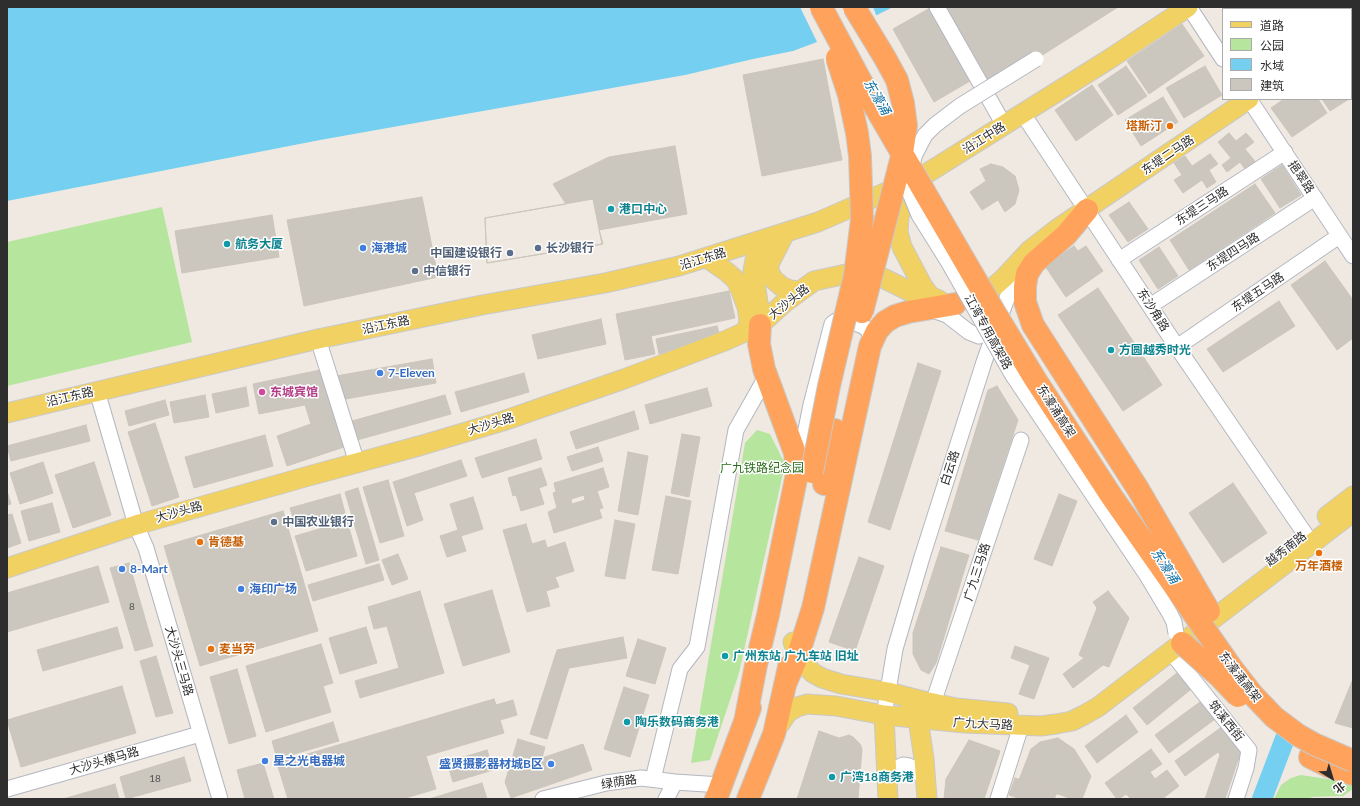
<!DOCTYPE html>
<meta charset="utf-8">
<style>
body{margin:0}
#map{position:relative;width:1360px;height:806px;overflow:hidden;background:#efe9e1;font-family:Lato,"Noto Sans SC",sans-serif}
canvas{display:block}
.frame{position:absolute;inset:0;border:8px solid #2e2e2e;pointer-events:none}
.legend{position:absolute;left:1222px;top:8px;width:130px;height:92px;box-sizing:border-box;background:#fff;border:1px solid #ababab;margin:0;padding:5px 7px;list-style:none;font-size:12px;color:#2e2e2e}
.legend li{display:flex;align-items:center;gap:8px;height:20px}
.legend b{width:20px;border:1px solid #ababab}
.north{position:absolute;left:1312px;top:758px;width:40px;height:40px;-webkit-text-stroke:3px #fff;paint-order:stroke;rotate:142deg;font-size:11px;font-weight:700;line-height:16px;text-align:center;color:#2e2e2e}
.north::after{content:'';display:block;margin:auto;width:14px;height:18px;background:#2e2e2e;clip-path:polygon(50% 0,100% 100%,50% 72%,0 100%)}
</style>
<div id="map">
<canvas width="1360" height="806"></canvas>
<div class="frame"></div>
<ul class="legend">
<li><b style="height:5px;background:#f2d163"></b>道路</li>
<li><b style="height:11px;background:#b6e59e"></b>公园</li>
<li><b style="height:11px;background:#75cff0"></b>水域</li>
<li><b style="height:11px;background:#cbc7bf"></b>建筑</li>
</ul>
<div class="north">北</div>
</div>
<script>
const ctx = document.querySelector('canvas').getContext('2d');
ctx.lineJoin = 'round';
function paint(path, color) {
  ctx.fillStyle = color;
  ctx.fill(path, 'evenodd');
}
function poly(rows) {
  const path = new Path2D();
  for (const r of rows) {
    path.moveTo(r[0], r[1]);
    for (let i = 2; i < r.length; i += 2) path.lineTo(r[i], r[i + 1]);
  }
  return path;
}
function stroke(path, color, width, dash) {
  ctx.strokeStyle = color;
  ctx.lineWidth = width;
  ctx.lineCap = dash ? 'butt' : 'round';
  ctx.setLineDash(dash || []);
  ctx.stroke(path);
}
function write(font, color, halo, rows, align = 'center') {
  ctx.font = font + ' Lato,"Noto Sans SC",sans-serif';
  ctx.lineWidth = 3;
  ctx.setLineDash([]);
  ctx.textBaseline = 'middle';
  ctx.strokeStyle = halo;
  ctx.fillStyle = color;
  for (const [text, x, y, turn = 0] of rows) {
    ctx.save();
    ctx.translate(x, y);
    ctx.rotate((+turn || 0) * Math.PI / 180);
    ctx.textAlign = isNaN(turn) ? turn : align;
    if (halo) ctx.strokeText(text, 0, 0);
    ctx.fillText(text, 0, 0);
    ctx.restore();
  }
}
const green = poly([
 [162,207,192,342,7,386,7,242],
 [757,430,770,434,785,464,739,673,710,760,691,763,745,443],
 [1301,775,1353,783,1353,789,1343,796,1313,797,1306,799,1274,799,1281,785,1291,778]
]);
const water = poly([
 [7,7,893,7,841,33,793,51,753,59,685,75,320,140,7,201]
]);
const pier = poly([
 [800,7,873,7,877,17,841,35,818,44]
]);
const river = poly([
 [1262,799,1289,728]
]);
const building = poly([
 [944,7,1118,7,989,89,944,7],
 [930,8,970,81,934,102,893,29,930,8],
 [1182,24,1204,56,1149,94,1127,61,1182,24],
 [1353,52,1353,96,1351,98,1351,53,1353,52],
 [823,59,842,160,762,176,743,75,823,59],
 [1126,66,1147,96,1118,115,1098,85,1126,66],
 [1205,66,1222,95,1184,118,1166,88,1205,66],
 [1092,85,1113,115,1076,141,1055,110,1092,85],
 [1163,97,1178,122,1141,146,1125,120,1163,97],
 [1284,99,1318,99,1327,113,1292,137,1271,108,1284,99],
 [1322,99,1349,99,1330,111,1322,99],
 [1229,133,1236,141,1246,133,1254,142,1245,149,1257,164,1247,172,1240,162,1227,172,1222,165,1231,158,1218,142,1229,133],
 [675,146,687,214,599,230,603,244,487,263,485,218,566,204,553,184,609,157,675,146],
 [1210,154,1218,164,1209,170,1216,182,1207,188,1202,180,1183,193,1174,180,1182,175,1174,163,1185,156,1192,166,1210,154],
 [991,164,1003,167,1015,176,1019,190,1015,204,1005,212,998,200,982,210,970,192,986,181,980,169,991,164],
 [1282,165,1301,195,1280,208,1261,179,1282,165],
 [1255,184,1275,213,1189,270,1170,240,1255,184],
 [422,197,438,277,304,306,287,220,422,197],
 [593,199,602,244,487,263,485,218,593,199],
 [1129,202,1148,229,1128,242,1109,215,1129,202],
 [272,215,279,257,182,273,175,231,272,215],
 [1074,246,1078,251,1086,246,1103,271,1066,297,1045,266,1074,246],
 [1159,247,1178,276,1158,289,1139,260,1159,247],
 [1325,261,1353,300,1353,338,1337,350,1291,285,1325,261],
 [1098,288,1162,385,1123,411,1058,315,1098,288],
 [729,291,735,318,651,336,655,354,625,360,616,314,729,291],
 [1279,301,1295,326,1223,372,1207,349,1279,301],
 [601,319,606,344,538,359,532,335,601,319],
 [717,326,720,337,659,354,656,339,717,326],
 [432,359,436,383,340,400,336,376,432,359],
 [918,363,941,371,890,530,868,522,918,363],
 [320,370,344,447,287,466,277,436,311,424,305,405,259,414,253,384,320,370],
 [524,373,529,392,461,412,455,392,524,373],
 [997,386,1018,420,978,540,945,531,988,390,997,386],
 [246,387,249,406,216,413,212,394,246,387],
 [707,388,712,406,650,424,645,405,707,388],
 [205,395,209,417,174,423,170,402,205,395],
 [445,395,451,414,357,440,352,421,445,395],
 [165,400,169,415,129,426,125,411,165,400],
 [634,411,639,429,576,449,570,432,634,411],
 [155,423,179,497,152,506,128,432,155,423],
 [86,425,90,441,11,461,7,446,86,425],
 [682,434,700,437,689,497,671,493,682,434],
 [265,435,273,466,194,488,185,457,265,435],
 [536,439,542,459,482,478,475,458,536,439],
 [598,447,603,461,572,471,567,457,598,447],
 [628,452,648,456,638,515,618,511,628,452],
 [461,460,467,476,414,493,423,520,407,526,393,482,461,460],
 [43,462,53,493,20,504,10,473,43,462],
 [94,462,111,515,73,528,55,475,94,462],
 [541,468,547,485,539,488,544,504,521,511,516,495,513,496,508,478,541,468],
 [603,468,609,487,597,491,603,508,599,509,602,518,554,533,548,512,557,508,553,493,556,492,554,483,603,468],
 [584,495,585,500,572,504,571,499,584,495],
 [388,480,404,536,380,543,363,487,388,480],
 [1233,483,1267,533,1223,563,1189,513,1233,483],
 [358,488,379,560,366,564,345,492,358,488],
 [7,491,11,504,7,505,7,491],
 [340,494,345,513,296,528,290,508,340,494],
 [1059,494,1077,501,1052,566,1034,559,1059,494],
 [666,496,691,501,678,574,652,570,666,496],
 [473,497,483,529,461,536,466,551,447,557,440,536,458,530,450,504,473,497],
 [52,503,60,532,29,541,21,511,52,503],
 [283,511,318,631,200,666,164,546,283,511],
 [12,514,21,543,7,548,7,515,12,514],
 [615,520,635,524,625,579,605,576,615,520],
 [347,521,357,556,306,571,295,536,347,521],
 [526,524,532,544,545,540,547,548,565,542,574,571,555,577,559,587,546,591,550,606,527,612,503,530,526,524],
 [941,547,969,555,936,663,929,674,921,670,913,654,913,633,941,547],
 [398,554,408,579,392,585,382,560,398,554],
 [859,557,884,566,855,651,829,642,859,557],
 [129,563,153,646,135,651,110,568,129,563],
 [379,564,384,580,313,601,308,585,379,564],
 [98,566,109,602,7,632,7,593,98,566],
 [492,590,510,652,463,666,444,604,492,590],
 [420,591,444,673,360,698,355,681,399,668,387,626,374,629,368,607,420,591],
 [1108,591,1129,618,1109,667,1103,665,1073,688,1063,674,1084,658,1079,655,1097,608,1093,602,1108,591],
 [117,627,123,648,43,671,37,650,117,627],
 [366,627,377,663,340,674,329,638,366,627],
 [623,637,627,658,569,668,547,739,530,734,557,650,623,637],
 [638,639,666,648,655,684,626,676,638,639],
 [321,644,333,683,323,686,331,712,266,732,246,666,321,644],
 [1015,646,1049,658,1034,699,1019,694,1030,665,1011,658,1015,646],
 [156,656,173,713,156,717,140,661,156,656],
 [237,669,256,736,229,744,210,677,237,669],
 [1182,669,1195,686,1147,725,1133,708,1182,669],
 [1353,679,1353,728,1335,723,1353,679],
 [122,686,136,733,21,767,7,720,122,686],
 [624,687,649,695,630,757,604,749,624,687],
 [494,699,496,705,513,700,517,715,500,720,504,733,426,756,436,789,402,799,288,799,277,763,494,699],
 [1204,699,1218,717,1169,753,1155,735,1204,699],
 [1126,715,1138,732,1097,763,1085,746,1126,715],
 [333,722,339,741,277,759,272,741,333,722],
 [1223,726,1241,751,1225,799,1205,799,1220,755,1218,752,1185,776,1175,761,1223,726],
 [819,731,839,738,849,735,853,737,860,744,862,749,858,799,797,799,819,731],
 [1058,738,1074,749,1091,776,1082,799,1072,799,1019,780,1031,749,1040,742,1058,738],
 [518,739,545,747,542,758,583,744,592,770,511,798,505,782,518,739],
 [969,740,1000,751,984,799,944,799,946,779,969,740],
 [1151,749,1162,764,1150,772,1155,779,1167,770,1179,786,1162,799,1129,799,1130,798,1126,794,1119,799,1117,799,1105,783,1151,749],
 [487,750,493,770,453,782,447,762,487,750],
 [184,757,191,781,126,799,120,777,184,757],
 [263,763,274,799,245,799,237,770,263,763],
 [1015,778,1057,793,1054,799,1021,799,1009,795,1015,778],
 [482,783,487,799,429,799,482,783],
 [115,784,119,799,63,799,115,784]
]);
const minor = poly([
 [937,7,1004,125],
 [1189,7,1223,59],
 [1249,99,1353,256],
 [1023,114,1177,347,1312,544],
 [1119,260,1285,152],
 [1150,306,1315,198],
 [929,309,947,315,969,332,979,336,997,326],
 [318,339,357,463],
 [1177,347,1339,236],
 [97,391,136,525,146,548,220,799],
 [799,464,811,405,832,324,836,321,840,320,855,323,863,326,868,330,870,336,870,346],
 [1171,652,1249,750,1246,768,1236,799],
 [933,703,1021,440],
 [884,715,895,649,922,557,984,362,1016,273,1021,265],
 [653,779,680,669,697,647,736,430,766,377],
 [888,786,893,773,897,768,903,765,909,766,915,769,926,780],
 [7,789,200,734],
 [543,799,606,783,641,778,675,782,721,785],
 [666,799,675,782],
 [998,799,1021,726]
]);
const major = poly([
 [1351,32,1353,30],
 [919,180,905,200,899,216,898,232,902,247,922,285,930,296,939,300],
 [785,233,769,264,769,271,773,279,781,286,790,290,799,291],
 [707,258,727,272,736,280,741,291,747,307,749,320,747,331],
 [971,301,987,293,1005,277,1030,250,1057,229,1249,99],
 [760,315,753,271,755,260,764,240],
 [7,413,318,339,482,305,605,283,679,266,818,222,921,177,1108,60,1188,7],
 [1327,516,1353,496],
 [7,568,136,525,305,477,419,446,503,421,624,379,727,340,760,325,784,303,814,281,851,273,866,273,883,278,929,301,948,304],
 [793,642,798,655,804,664,813,673,822,678,841,684,888,692,915,699,956,708,1008,713],
 [909,711,918,719,924,759,927,799],
 [884,715,888,799],
 [775,731,788,712,797,707,807,704,836,706,884,715,965,723,1041,726,1056,724,1072,721,1084,715,1098,707,1353,512]
]);
const highway = poly([
 [1033,325,1025,302,1025,286,1027,274,1034,263,1066,235,1087,210],
 [824,484,835,430],
 [786,682,798,655,813,608,870,346,877,331,885,322,895,316,908,312,955,304],
 [745,722,756,665,768,615,797,474,795,453,764,369,759,344,760,325],
 [1310,757,1328,766,1353,774],
 [716,799,750,708],
 [748,799,774,734,789,667]
]);
const minorBridge = poly([
 [1036,59,960,106,935,125,925,135,915,154,911,167,909,180,910,193,919,215,949,263,1012,374,1146,574,1170,614,1174,622,1176,633]
]);
const highwayBridge = poly([
 [821,7,871,100,995,313,1035,379,1112,497,1231,667,1252,694,1274,717,1298,735,1314,744,1353,761],
 [854,7,885,58,897,80,903,103,906,126,901,160,862,312],
 [1033,325,1138,489,1209,611],
 [812,472,829,386,855,275,862,219,860,156,857,133,849,95,837,58],
 [1182,643,1219,676,1238,696]
]);
const markers = [
 [1170,126,4,"#e8710a"],
 [611,209,4,"#0f9aa8"],
 [227,244,4,"#0f9aa8"],
 [363,248,4,"#3f7fe0"],
 [538,248,4,"#5c6f8a"],
 [510,253,4,"#5c6f8a"],
 [415,271,4,"#5c6f8a"],
 [1111,350,4,"#0f9aa8"],
 [380,373,4,"#3f7fe0"],
 [262,392,4,"#d1479c"],
 [274,522,4,"#5c6f8a"],
 [200,542,4,"#e8710a"],
 [1319,553,4,"#e8710a"],
 [122,569,4,"#3f7fe0"],
 [241,589,4,"#3f7fe0"],
 [211,649,4,"#e8710a"],
 [725,656,4,"#0f9aa8"],
 [627,722,4,"#0f9aa8"],
 [265,761,4,"#3f7fe0"],
 [551,764,4,"#3f7fe0"],
 [832,777,4,"#0f9aa8"]
];
const numberNames = [
 ["8",132,607],
 ["18",155,779]
];
const foodNames = [
 ["塔斯汀",1162,126,"right"],
 ["肯德基",208,542],
 ["万年酒楼",1319,566,"center"],
 ["麦当劳",219,649]
];
const streetNames = [
 ["沿江中路",984,138,-32],
 ["东堤二马路",1168,155,-34],
 ["挹翠路",1301,177,56],
 ["东堤三马路",1202,206,-33],
 ["东堤四马路",1233,252,-33],
 ["沿江东路",703,259,-17],
 ["东堤五马路",1258,292,-34],
 ["大沙头路",789,302,-39],
 ["东沙角路",1153,310,57],
 ["沿江东路",386,325,-12],
 ["江湾专用高架路",988,332,61],
 ["沿江东路",70,397,-13],
 ["东濠涌高架",1056,411,57],
 ["大沙头路",491,424,-17],
 ["白云路",950,468,-72],
 ["大沙头路",179,512,-16],
 ["越秀南路",1286,549,-38],
 ["广九三马路",977,572,-72],
 ["大沙头三马路",179,661,74],
 ["东濠涌高架",1240,677,52],
 ["筑溪西街",1226,721,51],
 ["广九大马路",983,724,3],
 ["大沙头横马路",104,761,-16],
 ["绿荫路",619,782,-9]
];
const cultureNames = [
 ["港口中心",619,209],
 ["航务大厦",235,244],
 ["方圆越秀时光",1119,350],
 ["广州东站 广九车站 旧址",733,656],
 ["陶乐数码商务港",635,722],
 ["广湾18商务港",840,777]
];
const shopNames = [
 ["海港城",371,248],
 ["7-Eleven",388,373],
 ["8-Mart",130,569],
 ["海印广场",249,589],
 ["星之光电器城",273,761],
 ["盛贤摄影器材城B区",543,764,"right"]
];
const serviceNames = [
 ["长沙银行",546,248],
 ["中国建设银行",502,253,"right"],
 ["中信银行",423,271],
 ["中国农业银行",282,522]
];
const hotelNames = [
 ["东城宾馆",270,392]
];
const parkNames = [
 ["广九铁路纪念园",762,468]
];
const waterNames = [
 ["东濠涌",877,97,60],
 ["东濠涌",1165,566,57]
];
paint(green, '#b6e59e');
paint(water, '#75cff0');
paint(pier, '#efe9e1');
stroke(river, '#75cff0', 20);
paint(building, '#cbc7bf');
stroke(building, '#cbc5ba', 1);
stroke(minor, '#b4b7c1', 17);
stroke(major, '#c9c9c9', 21);
stroke(highway, '#c9c9c9', 24);
stroke(minor, '#fff', 15);
stroke(major, '#f2d163', 19);
stroke(highway, '#ffa35c', 22);
stroke(minorBridge, '#b4b7c1', 17, []);
stroke(highwayBridge, '#c9c9c9', 24, []);
stroke(minorBridge, '#fff', 15);
stroke(highwayBridge, '#ffa35c', 22);
for (const [x, y, r, color] of markers) {
  const dot = new Path2D();
  dot.arc(x, y, r, 0, 2 * Math.PI);
  ctx.fillStyle = color;
  ctx.fill(dot);
  stroke(dot, '#fff', 1.5);
}
write('10px', '#555452', null, numberNames);
write('bold 12px', '#c56008', '#fff', foodNames, 'left');
write('12px', '#2e2e2e', '#fff', streetNames);
write('bold 12px', '#0d838f', '#fff', cultureNames, 'left');
write('bold 12px', '#366cbe', '#fff', shopNames, 'left');
write('bold 12px', '#4e5e75', '#fff', serviceNames, 'left');
write('bold 12px', '#b23c85', '#fff', hotelNames, 'left');
write('12px', '#2c6e1b', '#fff', parkNames);
write('italic 13px', '#0d6fa3', '#fff', waterNames);
</script>
